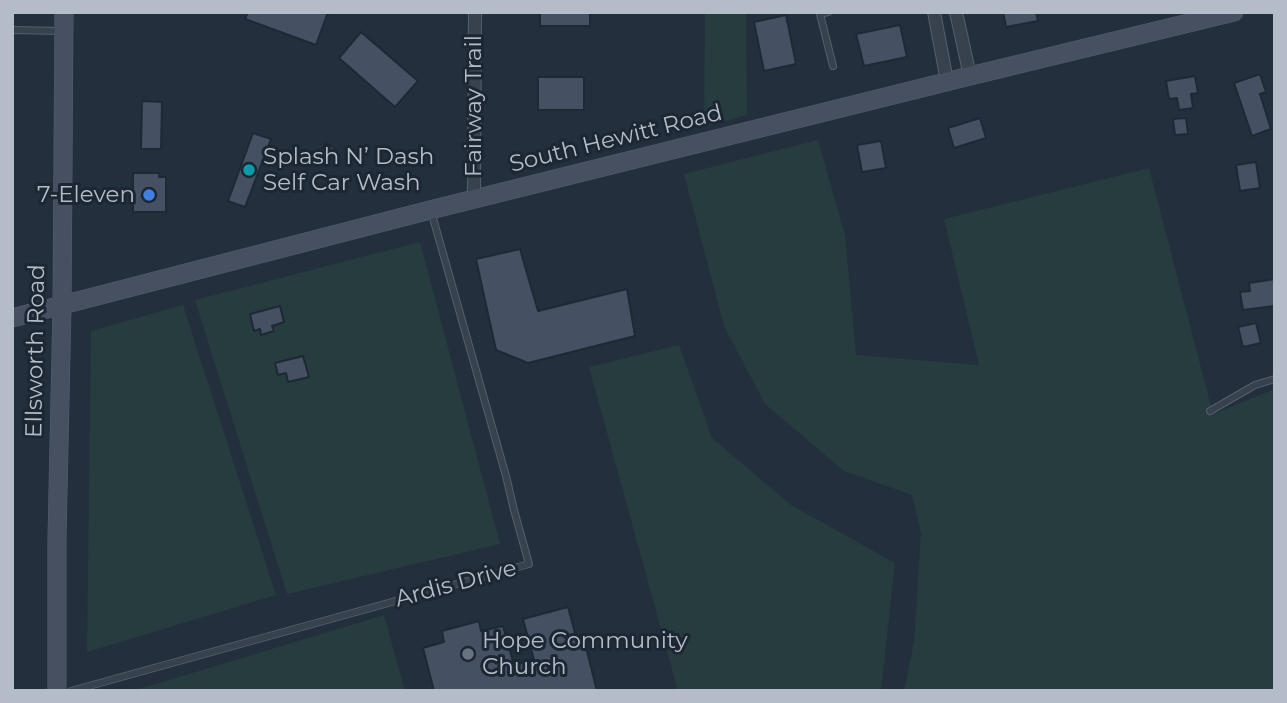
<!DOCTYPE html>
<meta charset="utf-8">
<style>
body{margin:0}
#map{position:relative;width:1287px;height:703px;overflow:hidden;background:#242f3e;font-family:Montserrat,sans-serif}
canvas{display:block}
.frame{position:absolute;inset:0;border:14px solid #b4bcc9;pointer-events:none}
</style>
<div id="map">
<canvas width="1287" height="703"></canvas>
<div class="frame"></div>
</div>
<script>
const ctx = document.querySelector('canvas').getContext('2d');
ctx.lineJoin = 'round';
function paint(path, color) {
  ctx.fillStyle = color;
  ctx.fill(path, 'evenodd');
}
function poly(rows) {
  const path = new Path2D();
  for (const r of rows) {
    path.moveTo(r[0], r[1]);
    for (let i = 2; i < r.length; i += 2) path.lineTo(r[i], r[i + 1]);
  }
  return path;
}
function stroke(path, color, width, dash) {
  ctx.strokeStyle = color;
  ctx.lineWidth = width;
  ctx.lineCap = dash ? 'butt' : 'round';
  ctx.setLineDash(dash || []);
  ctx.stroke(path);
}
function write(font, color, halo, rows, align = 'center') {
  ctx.font = font + ' Montserrat,sans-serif';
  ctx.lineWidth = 6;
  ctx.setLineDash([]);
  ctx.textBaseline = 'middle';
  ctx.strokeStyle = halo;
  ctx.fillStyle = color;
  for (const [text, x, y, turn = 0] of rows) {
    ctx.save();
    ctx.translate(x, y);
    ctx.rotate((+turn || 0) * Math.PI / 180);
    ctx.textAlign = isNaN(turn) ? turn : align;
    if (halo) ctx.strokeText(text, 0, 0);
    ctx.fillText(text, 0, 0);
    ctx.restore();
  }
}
const green = poly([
 [705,12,746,12,747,115,704,127],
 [818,140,845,235,856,355,979,365,944,219,1149,168,1213,414,1275,389,1275,691,904,691,914,642,921,533,912,495,844,471,765,404,724,326,684,174],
 [420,242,500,544,287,594,195,300],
 [183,305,276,595,87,652,91,331],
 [679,345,712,438,791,505,895,563,881,691,678,691,589,367],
 [384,615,405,691,133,691]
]);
const building = poly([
 [248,12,328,12,316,45,245,19,248,12],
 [540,12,590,12,590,26,540,26,540,12],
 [1003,12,1036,12,1038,21,1006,27,1003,12],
 [786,15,796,64,764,71,754,22,786,15],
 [900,25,907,57,864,66,856,34,900,25],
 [361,32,418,81,395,107,339,58,361,32],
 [1260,74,1266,92,1260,94,1271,129,1252,136,1234,83,1260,74],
 [1195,76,1198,93,1191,94,1193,108,1179,110,1177,98,1169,99,1166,81,1195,76],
 [538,77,584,77,584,110,538,110,538,77],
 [142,101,162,102,161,149,141,149,142,101],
 [980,118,986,138,954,148,948,128,980,118],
 [1186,118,1188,134,1175,135,1173,119,1186,118],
 [253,133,271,139,245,207,228,201,253,133],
 [881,141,886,168,862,172,857,145,881,141],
 [327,143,336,150,329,159,320,151,327,143],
 [1256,162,1260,188,1240,191,1236,165,1256,162],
 [133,173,159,173,159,177,166,177,166,212,133,212,133,173],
 [520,249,538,311,627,289,635,336,528,363,496,350,476,259,520,249],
 [1275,279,1275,306,1243,310,1240,292,1250,291,1249,283,1275,279],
 [280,306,284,322,272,326,274,331,261,335,260,329,254,331,250,314,280,306],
 [1256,323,1261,343,1243,347,1238,327,1256,323],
 [303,356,309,377,288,382,286,373,278,375,275,363,303,356],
 [568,607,578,644,585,643,597,691,434,691,423,648,444,642,442,631,479,621,481,631,503,626,514,665,534,660,523,619,568,607]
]);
const service = poly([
 [828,12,820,14,833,66],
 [12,30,63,31],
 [1210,411,1255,385,1275,379],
 [71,691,529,564,514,510,506,476,431,211]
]);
const minor = poly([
 [934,12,947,81],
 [956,12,970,76],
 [474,200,475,12]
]);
const secondary = poly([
 [12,318,430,210,970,76,1234,12],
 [57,691,57,538,62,306,64,12]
]);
const markers = [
 [249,170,7,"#0f9aa8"],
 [149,195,7,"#3f7fe0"],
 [468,654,7,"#6b7280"]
];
const streetNames = [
 ["Fairway Trail",474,106,-90],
 ["South Hewitt Road",616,139,-14],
 ["Ellsworth Road",36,351,-89],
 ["Ardis Drive",456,584,-15]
];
const poiNames = [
 ["Splash N’ Dash",263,157],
 ["Self Car Wash",263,183],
 ["7-Eleven",135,195,"right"],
 ["Hope Community",482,641],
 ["Church",482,667]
];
paint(green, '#263c3f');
paint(building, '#455162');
stroke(building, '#1f2835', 2);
stroke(service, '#565f6c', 8);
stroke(minor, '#565f6c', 14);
stroke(secondary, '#565f6c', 19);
stroke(service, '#38414e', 6);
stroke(minor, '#38414e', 12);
stroke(secondary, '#465061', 18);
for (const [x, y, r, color] of markers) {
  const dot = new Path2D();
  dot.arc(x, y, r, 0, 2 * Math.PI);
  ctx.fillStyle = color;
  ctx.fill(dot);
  stroke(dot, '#1d2633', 2.5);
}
write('23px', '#b4bcc9', '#1d2633', streetNames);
write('23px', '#b4bcc9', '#1d2633', poiNames, 'left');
</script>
